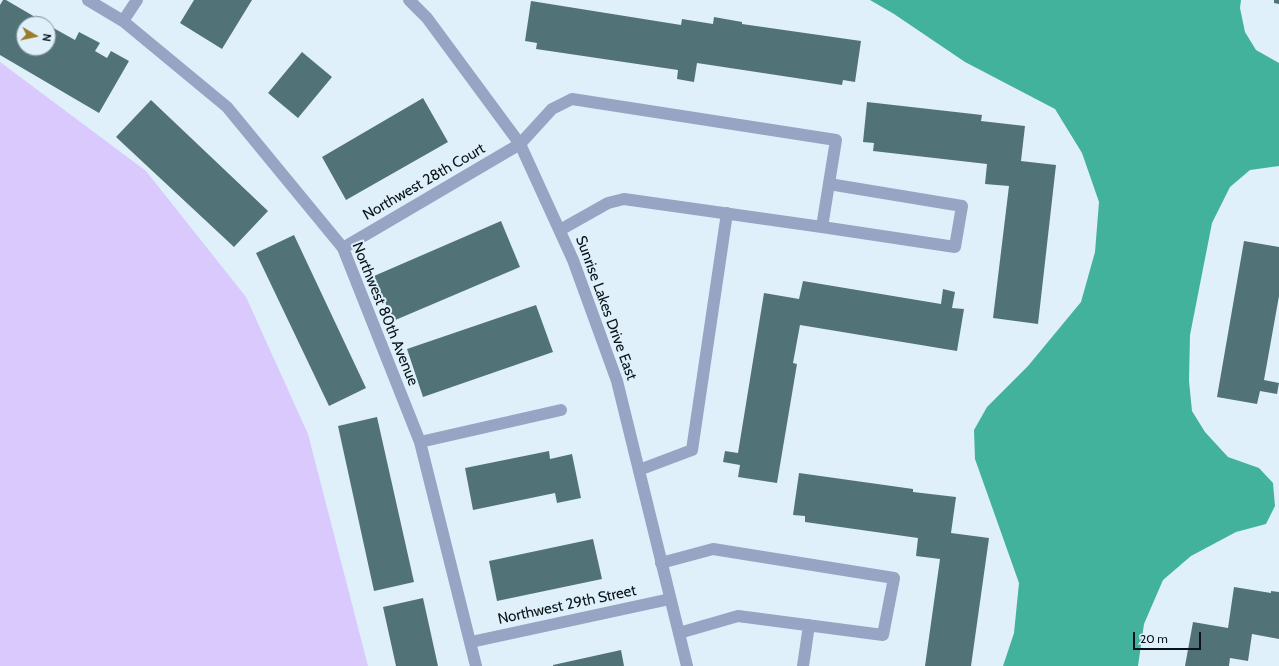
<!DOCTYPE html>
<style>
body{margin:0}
#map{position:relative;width:1279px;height:666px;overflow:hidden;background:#dff0fb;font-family:Cabin,sans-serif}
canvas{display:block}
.north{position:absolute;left:16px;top:16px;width:40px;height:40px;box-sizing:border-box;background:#dff0fb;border:1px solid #8998a1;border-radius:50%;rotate:99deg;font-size:11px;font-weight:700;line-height:16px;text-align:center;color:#091319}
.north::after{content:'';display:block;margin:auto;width:14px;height:18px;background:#9b7b25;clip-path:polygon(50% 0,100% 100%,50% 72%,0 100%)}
.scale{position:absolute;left:1133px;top:632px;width:68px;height:18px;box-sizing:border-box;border:2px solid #091319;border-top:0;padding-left:5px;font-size:12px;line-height:14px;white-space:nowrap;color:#091319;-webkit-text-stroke:3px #dff0fb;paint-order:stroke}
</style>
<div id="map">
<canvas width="1279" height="666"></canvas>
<div class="north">N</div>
<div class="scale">20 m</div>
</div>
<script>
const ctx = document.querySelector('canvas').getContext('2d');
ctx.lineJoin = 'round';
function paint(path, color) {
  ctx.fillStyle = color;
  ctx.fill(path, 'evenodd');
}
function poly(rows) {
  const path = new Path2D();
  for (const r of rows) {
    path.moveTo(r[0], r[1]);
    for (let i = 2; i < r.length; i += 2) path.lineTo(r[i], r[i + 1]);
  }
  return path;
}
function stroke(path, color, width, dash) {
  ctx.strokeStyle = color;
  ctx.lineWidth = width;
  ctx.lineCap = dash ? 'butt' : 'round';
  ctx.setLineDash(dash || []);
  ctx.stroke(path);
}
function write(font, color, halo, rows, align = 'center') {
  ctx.font = font + ' Cabin,sans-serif';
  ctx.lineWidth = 4;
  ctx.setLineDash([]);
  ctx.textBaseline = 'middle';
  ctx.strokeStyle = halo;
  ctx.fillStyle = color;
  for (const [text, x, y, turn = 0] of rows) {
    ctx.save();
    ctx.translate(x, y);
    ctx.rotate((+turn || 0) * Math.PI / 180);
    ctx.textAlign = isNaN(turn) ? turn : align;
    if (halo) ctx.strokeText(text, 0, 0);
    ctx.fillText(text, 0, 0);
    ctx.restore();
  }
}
const green = poly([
 [0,62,146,171,246,297,308,434,368,666,0,666]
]);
const water = poly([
 [870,0,1241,0,1240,8,1245,32,1256,50,1279,63,1279,166,1250,170,1230,187,1212,223,1190,335,1189,381,1192,411,1205,432,1228,457,1259,468,1273,483,1275,506,1266,524,1236,532,1191,556,1163,580,1144,624,1138,666,1003,666,1014,633,1019,583,975,459,974,430,987,407,1028,366,1081,302,1095,252,1099,202,1082,153,1055,109,965,62,894,14]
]);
const building = poly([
 [3,0,6,0,47,24,24,24,24,48,48,48,48,25,75,40,79,32,100,43,95,51,107,58,111,51,129,61,99,113,0,55,0,5],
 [194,0,252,0,222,49,180,23],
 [1274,0,1279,0,1279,4,1274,3],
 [531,1,681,25,682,19,713,24,714,17,742,22,742,24,861,41,855,82,843,80,842,85,697,63,694,82,677,79,678,70,536,49,537,43,525,41],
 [302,52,332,77,298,118,268,93],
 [423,98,448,142,346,200,322,157],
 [151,100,268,211,234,247,116,137],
 [867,102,982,115,981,121,1025,126,1021,161,1056,165,1038,324,993,318,1009,186,985,184,987,164,873,151,874,143,863,142],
 [501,221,520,267,393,321,374,276],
 [294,235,366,388,329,406,256,253],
 [1244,241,1279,247,1279,296,1264,380,1279,383,1277,394,1260,391,1257,404,1217,397],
 [803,281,941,304,943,289,955,292,952,308,964,309,957,351,800,325,793,363,797,364,777,483,738,477,740,465,723,462,725,451,738,453,764,293,799,299],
 [536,305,553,352,423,397,407,349],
 [377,417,414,582,374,591,338,426],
 [549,451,550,459,572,454,581,498,557,503,555,493,473,510,465,468],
 [799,473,913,489,913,492,956,497,951,533,989,538,971,666,925,666,940,559,916,556,918,538,805,522,805,516,793,515],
 [593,539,602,579,497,601,489,561],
 [1234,587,1271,593,1271,591,1279,592,1279,639,1252,634,1248,661,1230,658,1229,666,1185,666,1193,622,1228,628],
 [423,598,438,666,396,666,383,607],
 [621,650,624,666,553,666,553,665]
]);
const service = poly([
 [520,144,552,109,572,99,836,140,822,227,624,199,608,203,560,230],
 [822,227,955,247,962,206,829,184],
 [639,470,692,450,727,213],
 [661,563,713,549,894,578,883,635,738,616,679,633],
 [803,666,809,625]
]);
const minor = poly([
 [88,0,123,21,227,107,343,248,420,442,476,666],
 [409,0,427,18,520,144,573,260,617,381,687,666],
 [123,21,137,0],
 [343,248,520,144],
 [420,442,561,410],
 [471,642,670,599]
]);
const streetNames = [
 ["Northwest 28th Court",424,182,-30],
 ["Sunrise Lakes Drive East",606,308,70],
 ["Northwest 80th Avenue",385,314,68],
 ["Northwest 29th Street",567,605,-12]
];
paint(green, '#d9c9fd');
paint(water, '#43b29d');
paint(building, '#517378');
stroke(service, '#98a4c3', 12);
stroke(minor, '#98a4c3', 12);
write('15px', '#091319', '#dff0fb', streetNames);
</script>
